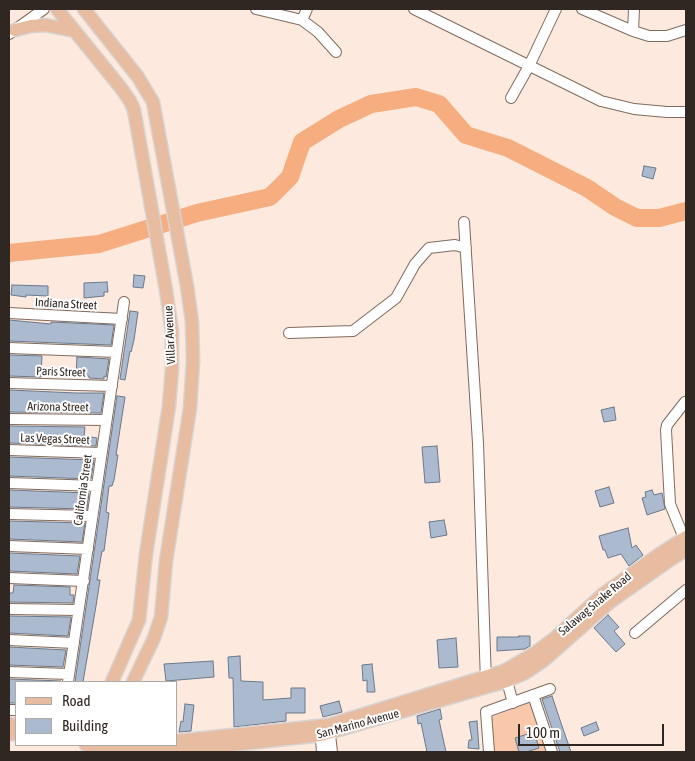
<!DOCTYPE html>
<style>
body{margin:0}
#map{position:relative;width:695px;height:761px;overflow:hidden;background:#fde9dd;font-family:"Asap Condensed",sans-serif}
canvas{display:block}
.frame{position:absolute;inset:0;border:10px solid #312722;pointer-events:none}
.legend{position:absolute;left:15px;top:681px;width:162px;height:65px;box-sizing:border-box;background:#fff;border:1px solid #ada9a7;margin:0;padding:6px 9px;list-style:none;font-size:15px;color:#312722}
.legend li{display:flex;align-items:center;gap:10px;height:25px}
.legend b{width:25px;border:1px solid #ada9a7}
.scale{position:absolute;left:518px;top:724px;width:146px;height:22px;box-sizing:border-box;border:2px solid #312722;border-top:0;padding-left:6px;font-size:15px;line-height:18px;white-space:nowrap;color:#312722;-webkit-text-stroke:4px #fff;paint-order:stroke}
</style>
<div id="map">
<canvas width="695" height="761"></canvas>
<div class="frame"></div>
<ul class="legend">
<li><b style="height:6px;background:#e8bca0"></b>Road</li>
<li><b style="height:14px;background:#abbacf"></b>Building</li>
</ul>
<div class="scale">100 m</div>
</div>
<script>
const ctx = document.querySelector('canvas').getContext('2d');
ctx.lineJoin = 'round';
function paint(path, color) {
  ctx.fillStyle = color;
  ctx.fill(path, 'evenodd');
}
function poly(rows) {
  const path = new Path2D();
  for (const r of rows) {
    path.moveTo(r[0], r[1]);
    for (let i = 2; i < r.length; i += 2) path.lineTo(r[i], r[i + 1]);
  }
  return path;
}
function stroke(path, color, width, dash) {
  ctx.strokeStyle = color;
  ctx.lineWidth = width;
  ctx.lineCap = dash ? 'butt' : 'round';
  ctx.setLineDash(dash || []);
  ctx.stroke(path);
}
function write(font, color, halo, rows, align = 'center') {
  ctx.font = font + ' "Asap Condensed",sans-serif';
  ctx.lineWidth = 4;
  ctx.setLineDash([]);
  ctx.textBaseline = 'middle';
  ctx.strokeStyle = halo;
  ctx.fillStyle = color;
  for (const [text, x, y, turn = 0] of rows) {
    ctx.save();
    ctx.translate(x, y);
    ctx.rotate((+turn || 0) * Math.PI / 180);
    ctx.textAlign = isNaN(turn) ? turn : align;
    if (halo) ctx.strokeText(text, 0, 0);
    ctx.fillText(text, 0, 0);
    ctx.restore();
  }
}
const green = poly([
 [532,702,549,752,494,752,492,717]
]);
const river = poly([
 [9,253,99,244,197,213,270,197,290,177,302,142,339,119,371,104,416,97,439,104,466,135,508,148,587,188,615,207,637,218,659,218,686,211]
]);
const building = poly([
 [644,166,656,168,653,179,642,176,644,166],
 [134,275,145,276,143,288,133,287,134,275],
 [107,282,108,292,104,292,104,296,84,298,84,283,107,282],
 [12,285,48,286,48,296,26,295,26,297,11,295,12,285],
 [130,311,138,312,134,340,131,352,130,351,125,380,120,379,130,311],
 [9,320,51,324,51,322,114,325,111,345,9,341,9,320],
 [9,355,42,356,41,377,9,376,9,355],
 [77,357,109,359,106,377,104,376,104,379,89,378,89,376,76,375,77,357],
 [9,390,76,393,104,393,101,413,9,412,9,390],
 [117,396,125,397,116,455,118,455,114,480,112,486,109,486,106,512,109,513,104,551,102,551,97,580,100,580,96,606,83,682,75,682,117,396],
 [614,407,616,420,604,422,601,410,614,407],
 [9,426,85,427,84,436,97,438,96,446,9,443,9,426],
 [437,446,440,482,425,483,422,447,437,446],
 [9,457,94,460,91,479,9,476,9,457],
 [609,487,614,503,600,507,595,491,609,487],
 [9,490,89,493,87,509,9,507,9,490],
 [652,490,654,495,662,493,665,509,647,515,642,498,646,497,645,492,652,490],
 [444,520,447,535,431,538,429,522,444,520],
 [9,521,85,523,82,542,9,539,9,521],
 [628,528,632,548,636,545,643,555,629,566,621,554,608,558,605,550,603,550,599,536,628,528],
 [9,553,80,556,77,574,9,571,9,553],
 [14,585,70,587,70,595,74,595,73,603,9,602,9,593,13,593,14,585],
 [608,615,619,627,614,631,625,644,616,652,594,628,608,615],
 [9,616,71,617,68,636,9,633,9,616],
 [519,636,530,636,530,646,525,649,497,651,497,637,519,637,519,636],
 [456,638,458,667,439,668,437,640,456,638],
 [9,647,66,650,63,667,9,665,9,647],
 [240,656,241,681,263,682,263,700,291,698,291,688,305,688,305,713,286,713,286,721,234,727,233,678,229,678,228,657,240,656],
 [213,661,214,677,166,681,164,664,213,661],
 [372,664,375,692,367,692,367,680,363,681,362,665,372,664],
 [9,679,61,681,61,682,16,682,16,703,9,703,9,679],
 [552,696,561,723,571,752,560,752,542,699,552,696],
 [339,701,342,712,323,717,320,706,339,701],
 [185,704,194,705,192,722,191,731,179,732,181,721,183,722,185,704],
 [440,709,442,719,439,720,446,752,427,752,421,723,418,724,417,716,440,709],
 [477,721,479,749,468,748,469,740,472,740,469,722,477,721],
 [596,722,599,730,584,736,581,728,596,722],
 [534,732,539,748,526,752,519,752,515,738,534,732]
]);
const minor = poly([
 [256,9,302,20,318,32,336,52],
 [414,9,601,101,634,109,667,112,686,112],
 [582,9,633,31,649,36,667,36,686,30],
 [302,20,307,9],
 [633,31,634,9],
 [9,34,44,9],
 [511,98,529,66,556,9],
 [464,222,478,443,486,682],
 [9,313,122,319],
 [289,333,353,331,396,298,415,264,429,248,455,245,466,248],
 [9,348,116,352],
 [9,383,112,386],
 [685,402,667,425,666,430,670,504,686,543],
 [9,419,106,420],
 [9,450,101,453],
 [9,483,97,486],
 [9,514,92,516],
 [9,546,88,549],
 [9,578,84,581],
 [9,609,78,610],
 [635,633,686,590],
 [9,640,74,643],
 [9,672,69,674],
 [505,674,513,703],
 [68,682,124,302],
 [533,695,552,752],
 [9,710,16,710],
 [329,726,332,752],
 [320,727,322,752],
 [489,752,486,712,550,689]
]);
const major = poly([
 [57,9,121,88,130,101,134,110,166,290,172,332,172,369,169,406,146,554,139,620,112,682],
 [84,9,138,77,153,102,187,286,192,322,193,361,190,408,166,561,161,617,154,638,133,682],
 [15,30,31,26,45,25,75,31],
 [9,724,16,725],
 [9,734,16,734],
 [176,741,329,725,504,671,535,653,556,637,603,594,661,553,686,537],
 [86,745,139,751,169,752,321,735,507,681,525,673,543,661,610,602,667,562,686,550]
]);
const streetNames = [
 ["Indiana Street",66,304,3],
 ["Villar Avenue",170,335,-93],
 ["Paris Street",61,372,2],
 ["Arizona Street",58,407,1],
 ["Las Vegas Street",55,439,2],
 ["California Street",83,490,-82],
 ["Salawag Snake Road",595,604,-40],
 ["San Marino Avenue",358,724,-15]
];
paint(green, '#f9c8aa');
stroke(river, '#f6ad7f', 18);
paint(building, '#abbacf');
stroke(building, '#6a798b', 1);
stroke(minor, '#806b5e', 12);
stroke(major, '#d6d4d3', 15);
stroke(minor, '#fff', 10);
stroke(major, '#e8bca0', 12);
write('12px', '#312722', '#fff', streetNames);
</script>
